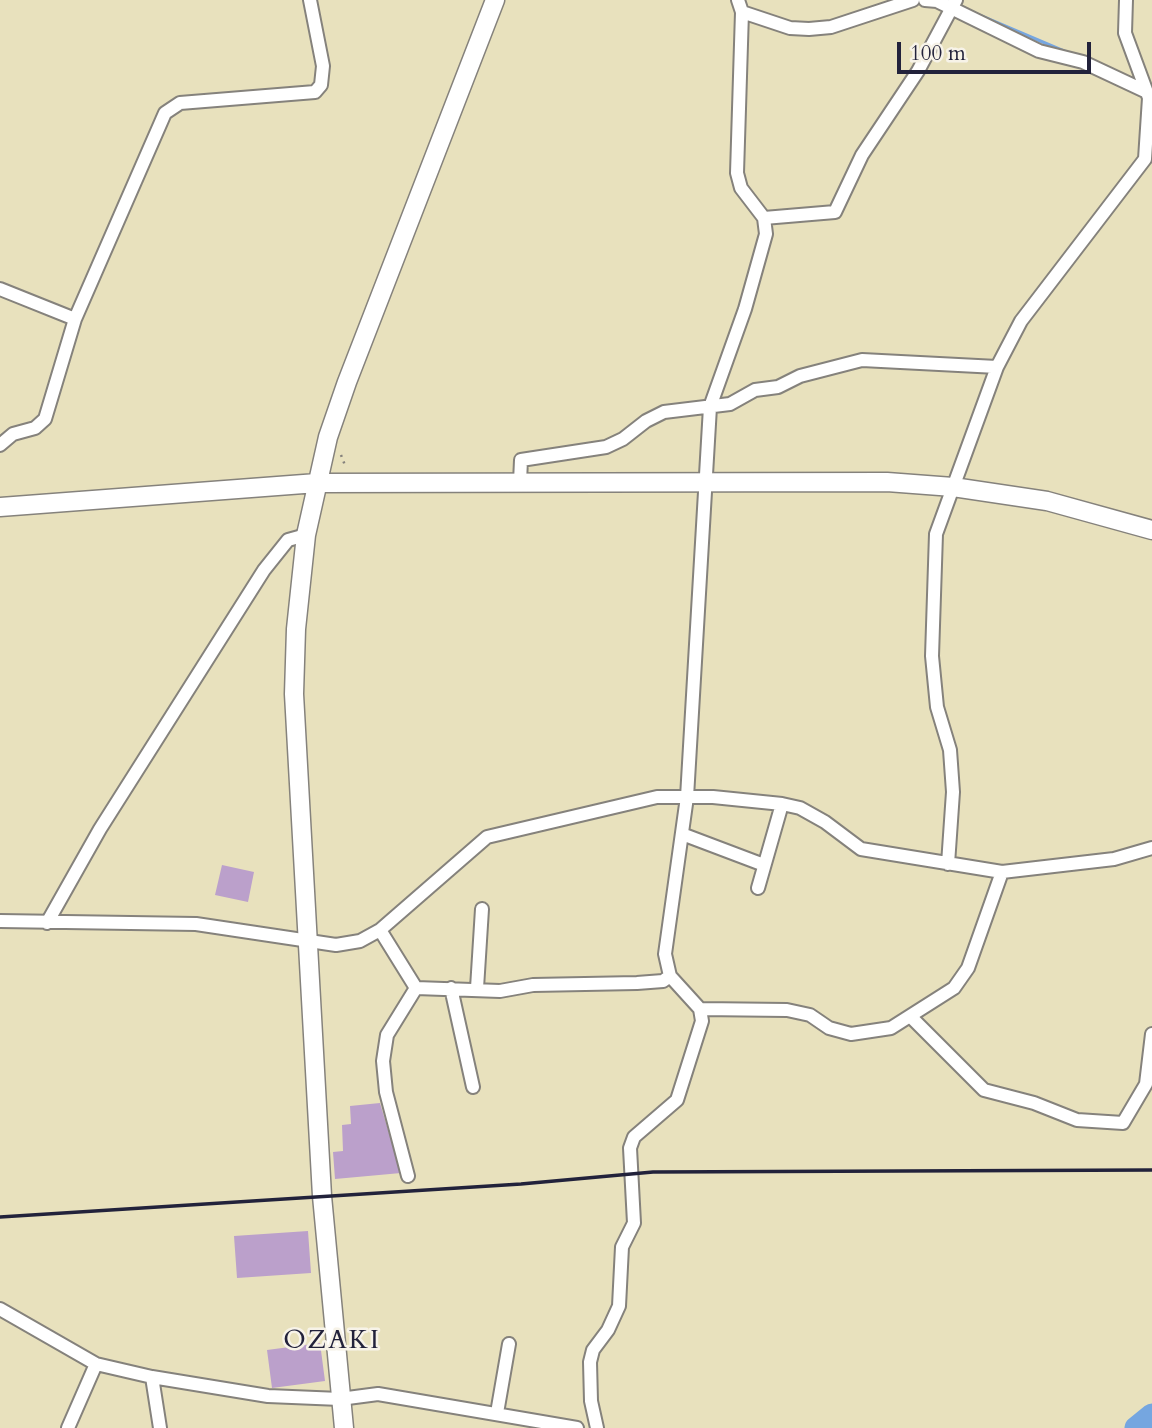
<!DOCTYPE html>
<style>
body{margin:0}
#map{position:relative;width:1152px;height:1428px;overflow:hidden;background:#e8e1bd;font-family:Cardo,serif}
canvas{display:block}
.scale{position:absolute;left:897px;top:42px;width:194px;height:32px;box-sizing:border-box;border:4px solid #22223b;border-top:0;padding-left:9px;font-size:21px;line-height:24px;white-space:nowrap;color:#22223b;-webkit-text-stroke:5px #f7f3e8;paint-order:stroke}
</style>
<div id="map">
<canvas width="1152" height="1428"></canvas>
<div class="scale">100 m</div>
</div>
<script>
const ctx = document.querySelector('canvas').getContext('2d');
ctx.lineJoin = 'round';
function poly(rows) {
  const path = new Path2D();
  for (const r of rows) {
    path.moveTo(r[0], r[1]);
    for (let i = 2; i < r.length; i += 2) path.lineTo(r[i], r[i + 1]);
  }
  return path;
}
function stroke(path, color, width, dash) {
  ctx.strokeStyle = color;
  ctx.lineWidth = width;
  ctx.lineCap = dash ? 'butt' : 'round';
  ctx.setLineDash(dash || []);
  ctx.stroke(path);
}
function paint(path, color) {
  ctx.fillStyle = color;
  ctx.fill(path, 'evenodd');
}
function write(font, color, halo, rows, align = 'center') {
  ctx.font = font + ' Cardo,serif';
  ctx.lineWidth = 5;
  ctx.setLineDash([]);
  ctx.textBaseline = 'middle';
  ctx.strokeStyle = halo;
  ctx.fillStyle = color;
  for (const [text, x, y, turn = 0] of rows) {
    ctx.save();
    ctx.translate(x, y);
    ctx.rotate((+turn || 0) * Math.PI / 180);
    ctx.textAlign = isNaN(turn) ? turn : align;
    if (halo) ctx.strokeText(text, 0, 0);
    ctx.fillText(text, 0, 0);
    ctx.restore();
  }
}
const stream = poly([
 [972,12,1071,54]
]);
const river = poly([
 [1136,1428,1152,1415]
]);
const building = poly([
 [222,865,254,872,248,902,215,895],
 [380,1103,401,1173,335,1179,333,1152,343,1151,342,1125,351,1124,350,1106],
 [308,1231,311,1273,237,1278,234,1236],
 [320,1343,325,1381,272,1388,267,1350]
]);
const path = poly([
 [341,455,346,468]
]);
const street = poly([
 [925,0,937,1,1039,51,1083,62,1147,92],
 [742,12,790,28,809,29,831,27,913,0],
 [764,218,835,212,862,155,918,71,956,0],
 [0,289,75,319],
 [0,445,13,434,35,428,45,419,75,319,165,113,180,103,315,92,321,85,323,66,310,0],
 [520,482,521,460,606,447,623,439,646,421,664,412,730,404,755,390,778,387,800,376,862,360,997,367],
 [682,834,764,865],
 [948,864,953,792,950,750,937,707,932,656,936,534,997,367,1021,321,1145,159,1149,98,1125,33,1126,0],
 [758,888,782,804],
 [0,921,196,924,336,945,360,941,380,930,487,837,657,797,713,797,782,804,800,808,825,822,861,849,1002,872,1114,859,1152,848],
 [47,923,100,829,264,570,288,540,306,535],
 [380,930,416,988,500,991,533,985,637,983,663,981,670,976],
 [451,988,473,1087],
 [477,988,482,909],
 [700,1009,787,1010,810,1015,829,1028,851,1034,891,1028,954,988,968,968,1002,872],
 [911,1017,984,1090,1034,1103,1077,1120,1123,1123,1146,1084,1152,1034],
 [408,1176,386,1092,383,1061,387,1035,416,988],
 [0,1309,96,1364,152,1377,268,1396,340,1399,378,1394,577,1428],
 [152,1377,160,1428],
 [497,1413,509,1344],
 [68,1428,96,1364],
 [597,1428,591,1401,590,1362,593,1350,608,1330,619,1306,622,1247,634,1223,630,1148,634,1137,677,1100,702,1021,700,1009,670,976,665,954,687,797,710,407,745,309,766,234,764,218,741,188,737,173,742,12,738,0]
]);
const secondary = poly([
 [0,507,317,483,887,482,953,487,1047,501,1152,530],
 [344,1428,322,1196,294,694,296,629,306,535,328,437,347,382,495,0]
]);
const rail = poly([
 [0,1217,521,1184,653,1172,1152,1170]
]);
const quarterNames = [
 ["OZAKI",332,1342]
];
stroke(stream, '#75a6e0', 3.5);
stroke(river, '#75a6e0', 23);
paint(building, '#bba0cb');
stroke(street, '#85827c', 16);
stroke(secondary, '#85827c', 21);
stroke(path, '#85827c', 2.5, [2, 5]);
stroke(street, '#fff', 12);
stroke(secondary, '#fff', 18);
stroke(rail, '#22223b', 3.5);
ctx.letterSpacing = '2px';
write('26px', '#22223b', '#f7f3e8', quarterNames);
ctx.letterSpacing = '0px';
</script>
